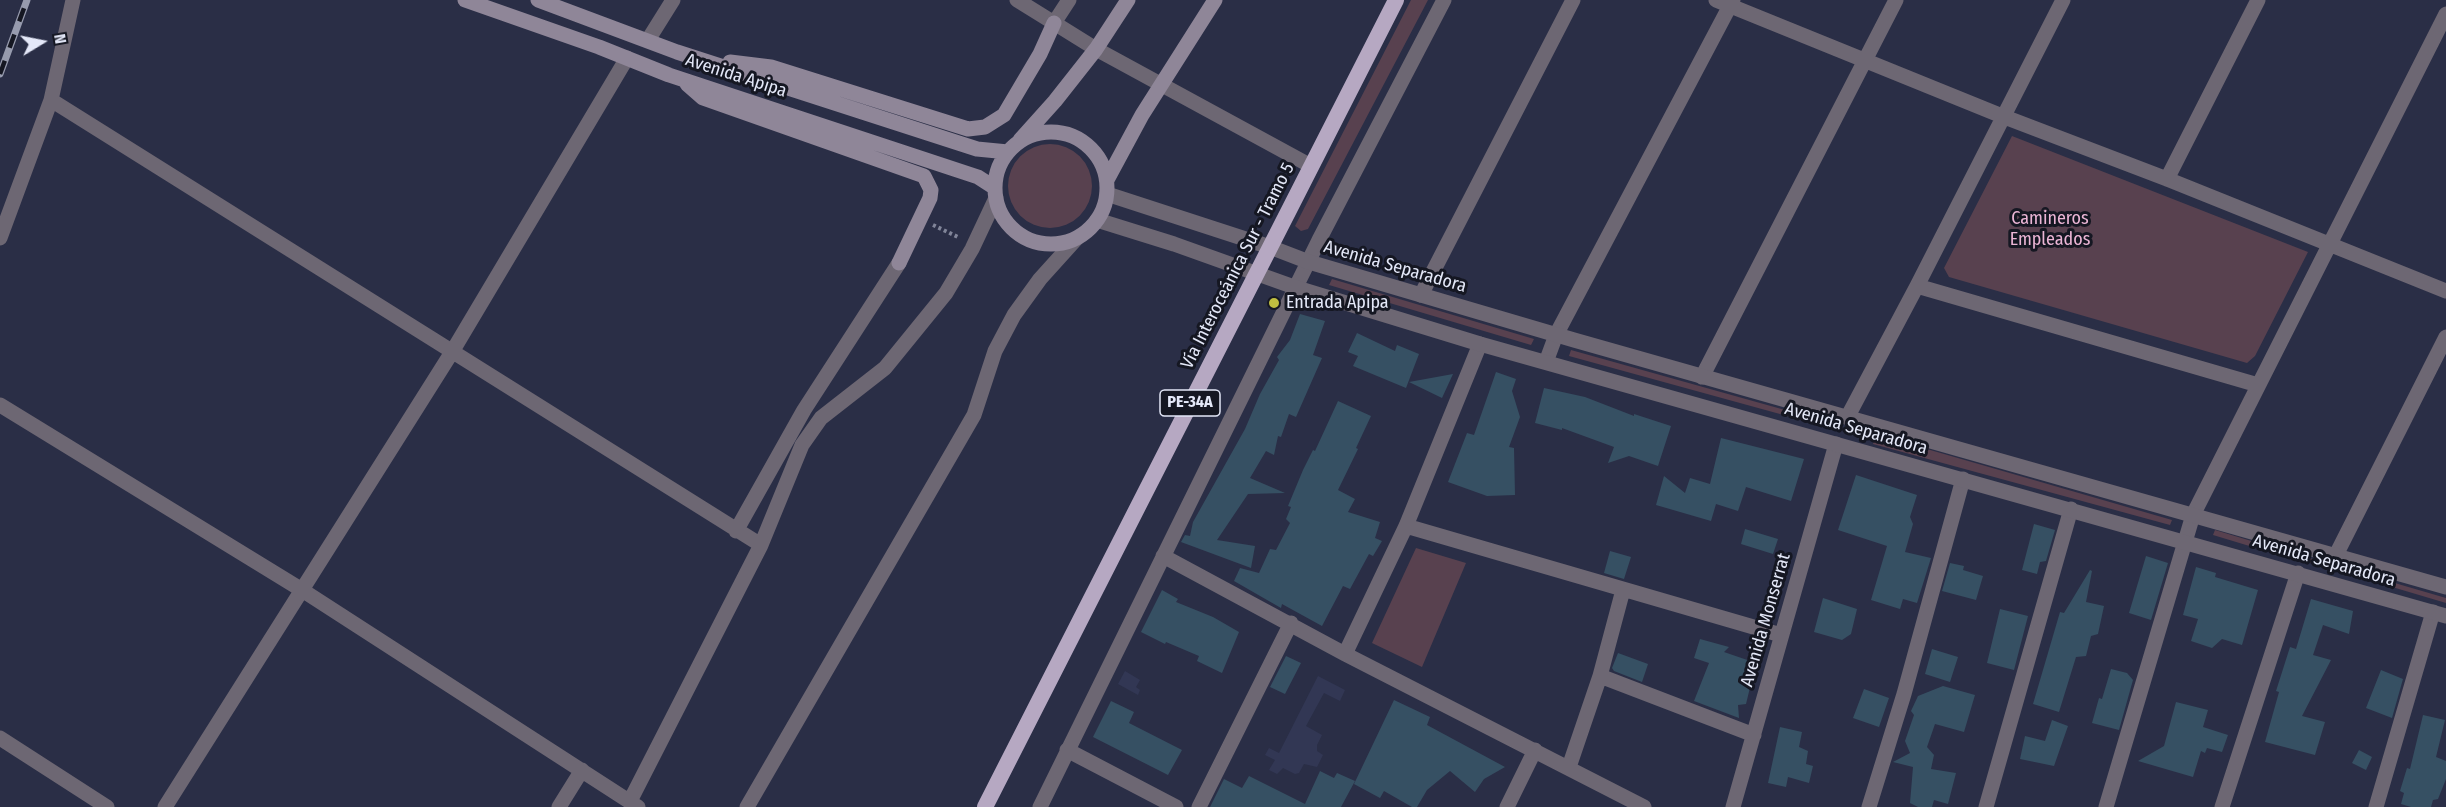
<!DOCTYPE html>
<meta charset="utf-8">
<style>
body{margin:0}
#map{position:relative;width:2446px;height:807px;overflow:hidden;background:#2a2e46;font-family:"Fira Sans Condensed",sans-serif}
canvas{display:block}
.north{position:absolute;left:12px;top:12px;width:60px;height:60px;-webkit-text-stroke:4px #151722;paint-order:stroke;rotate:80deg;font-size:16px;font-weight:700;line-height:24px;text-align:center;color:#e4e8f8}
.north::after{content:'';display:block;margin:auto;width:21px;height:27px;background:#e4e8f8;clip-path:polygon(50% 0,100% 100%,50% 72%,0 100%)}
</style>
<div id="map">
<canvas width="2446" height="807"></canvas>
<div class="north">N</div>
</div>
<script>
const ctx = document.querySelector('canvas').getContext('2d');
ctx.lineJoin = 'round';
function paint(path, color) {
  ctx.fillStyle = color;
  ctx.fill(path, 'evenodd');
}
function poly(rows) {
  const path = new Path2D();
  for (const r of rows) {
    if (r.length === 3) {
      path.moveTo(r[0] + r[2], r[1]);
      path.arc(r[0], r[1], r[2], 0, 2 * Math.PI);
      continue;
    }
    path.moveTo(r[0], r[1]);
    for (let i = 2; i < r.length; i += 2) path.lineTo(r[i], r[i + 1]);
  }
  return path;
}
function stroke(path, color, width, dash) {
  ctx.strokeStyle = color;
  ctx.lineWidth = width;
  ctx.lineCap = dash ? 'butt' : 'round';
  ctx.setLineDash(dash || []);
  ctx.stroke(path);
}
function write(font, color, halo, rows, align = 'center') {
  ctx.font = font + ' "Fira Sans Condensed",sans-serif';
  ctx.lineWidth = 6;
  ctx.setLineDash([]);
  ctx.textBaseline = 'middle';
  ctx.strokeStyle = halo;
  ctx.fillStyle = color;
  for (const [text, x, y, turn = 0] of rows) {
    ctx.save();
    ctx.translate(x, y);
    ctx.rotate((+turn || 0) * Math.PI / 180);
    ctx.textAlign = isNaN(turn) ? turn : align;
    if (halo) ctx.strokeText(text, 0, 0);
    ctx.fillText(text, 0, 0);
    ctx.restore();
  }
}
const built = poly([
 [1125,671,1140,680,1136,687,1140,690,1138,695,1118,684],
 [1318,676,1345,690,1340,701,1324,693,1306,726,1322,735,1317,745,1317,751,1323,755,1317,767,1304,764,1299,773,1295,774,1283,768,1277,774,1269,770,1275,760,1265,755,1269,748,1279,753]
]);
const green = poly([
 [1411,0,1428,0,1308,229,1301,231,1295,226],
 [2012,136,2308,252,2255,356,2247,363,1949,277,1944,268],
 [1050,186,42],
 [1332,279,1534,339,1531,345,1329,285],
 [1571,350,1810,417,1809,422,1569,356],
 [1875,434,2172,520,2170,525,1873,444],
 [2215,530,2258,543,2256,548,2213,535],
 [1416,548,1466,563,1422,667,1372,643],
 [2299,555,2446,598,2446,603,2298,559]
]);
const building = poly([
 [1300,314,1325,321,1313,355,1322,358,1296,417,1289,414,1281,437,1278,436,1274,455,1266,451,1250,478,1285,493,1248,494,1217,540,1255,546,1251,568,1181,542,1185,535,1190,536,1193,522,1245,429,1260,394,1279,360,1277,357,1290,340],
 [1357,333,1395,351,1397,345,1419,354,1406,388,1353,366,1358,356,1348,352],
 [1496,372,1516,379,1512,391,1520,417,1509,447,1514,448,1515,495,1487,496,1448,482,1467,433,1474,435],
 [1453,374,1442,398,1409,382],
 [1544,388,1585,397,1634,416,1634,414,1671,426,1658,466,1629,456,1608,463,1614,447,1562,428,1562,430,1535,423],
 [1338,401,1371,416,1356,448,1358,449,1338,490,1355,499,1348,512,1380,522,1375,538,1382,541,1373,556,1369,554,1350,589,1343,586,1322,626,1282,604,1281,608,1234,581,1240,568,1259,573,1270,549,1276,550,1290,523,1286,519,1291,507,1288,506,1303,470,1313,450,1315,451],
 [1721,438,1804,459,1791,501,1746,487,1738,511,1716,504,1711,521,1656,505,1664,476,1685,493,1690,478,1710,484],
 [1856,475,1917,495,1910,517,1913,524,1905,552,1931,558,1917,603,1903,599,1900,609,1871,600,1887,546,1838,530],
 [2034,524,2055,530,2046,561,2040,562,2037,574,2022,570],
 [1745,529,1778,539,1773,554,1741,544],
 [1610,551,1631,557,1624,579,1604,573],
 [2146,556,2168,563,2151,620,2129,613],
 [1950,563,1964,566,1963,570,1983,576,1976,600,1942,591],
 [2196,567,2216,573,2215,577,2258,590,2242,645,2222,639,2212,648,2191,641,2198,619,2183,615],
 [2090,570,2092,571,2086,602,2104,606,2098,634,2091,636,2086,656,2076,657,2059,712,2033,704,2060,612,2064,613],
 [1162,590,1178,599,1176,602,1213,617,1239,632,1222,673,1197,661,1199,656,1166,642,1165,644,1141,632],
 [1823,598,1857,609,1851,634,1842,640,1814,632],
 [2311,599,2353,611,2349,634,2323,625,2313,655,2331,660,2302,716,2325,722,2315,755,2265,742,2279,692,2276,691,2290,647,2296,649],
 [2000,609,2028,616,2014,670,1987,663],
 [1700,639,1729,647,1724,652,1756,663,1746,704,1738,705,1739,718,1694,701,1709,663,1694,658],
 [1932,649,1958,657,1950,682,1925,674],
 [1618,653,1648,664,1642,682,1614,671,1612,668],
 [1286,656,1301,663,1285,694,1270,687],
 [2111,669,2127,673,2133,680,2119,730,2092,723,2099,698,2102,699],
 [2381,670,2403,679,2392,718,2366,708],
 [1943,686,1975,695,1964,732,1935,724,1927,747,1934,755,1931,769,1956,773,1948,804,1934,800,1932,807,1918,807,1910,803,1913,767,1893,762,1910,753,1905,741,1914,715,1911,711,1918,696],
 [1864,689,1889,698,1879,727,1853,718],
 [1394,700,1430,717,1427,725,1505,767,1484,779,1475,792,1450,771,1427,790,1417,807,1412,807,1384,791,1380,798,1354,784],
 [1111,701,1134,712,1129,723,1182,750,1168,775,1093,737],
 [2176,702,2208,710,2203,727,2228,735,2222,752,2207,748,2205,753,2201,751,2193,777,2138,761,2164,746],
 [2423,715,2445,720,2436,757,2446,761,2446,779,2438,799,2433,800,2431,807,2411,807,2401,804,2404,793,2400,791,2407,768,2410,769],
 [2052,720,2068,726,2054,766,2020,759,2025,736,2045,741],
 [1780,727,1802,732,1799,747,1808,751,1806,764,1813,766,1809,783,1788,777,1786,787,1768,783],
 [2359,750,2372,757,2366,770,2352,763],
 [1320,771,1334,778,1337,773,1355,781,1341,807,1210,807,1224,779,1242,788,1249,776,1305,804]
]);
const path = poly([
 [933,225,958,237]
]);
const minor = poly([
 [1017,0,1096,49,1311,166],
 [1716,0,2002,116,2167,179,2446,291],
 [1054,23,1069,0],
 [648,40,673,0],
 [51,100,761,545],
 [2167,179,2258,0],
 [0,238,51,100,73,0],
 [1917,286,2258,385],
 [1421,295,1573,0],
 [1546,362,1556,335,1733,0],
 [1702,377,1896,0],
 [0,405,302,590,638,807],
 [1848,416,1917,286,2063,0],
 [1406,526,1781,635],
 [736,531,804,410,899,263],
 [2336,555,2446,337],
 [1163,556,1345,654,1644,807],
 [1345,654,1406,526,1480,344],
 [1600,676,1754,735],
 [0,738,107,807],
 [1067,750,1176,807],
 [1569,767,1600,676,1623,590],
 [630,801,761,545,802,445,821,418,885,368,946,293,972,249,996,198],
 [165,807,452,352,627,58],
 [559,807,582,770],
 [747,807,974,415,995,351,1014,315,1040,279,1077,238],
 [1040,807,1319,240,1444,0],
 [1199,807,1291,623],
 [1507,807,1535,750],
 [1733,807,1836,444],
 [1869,807,1904,694,1963,479],
 [1986,807,2071,509],
 [2106,807,2193,515,2446,14],
 [2222,807,2298,573],
 [2376,807,2433,612]
]);
const tertiary = poly([
 [1107,194,1270,247,1309,262,1574,340,2446,587],
 [1097,220,1174,244,1297,288,1480,344,2446,616]
]);
const secondary = poly([
 [465,0,599,47,669,75,978,177,995,188],
 [538,0,677,52,977,149,1008,152],
 [730,62,771,67,968,129,985,127,1004,115,1040,54,1054,23],
 [687,84,703,98,924,176,931,190,930,198,899,263],
 [1051,188,56],
 [1020,140,1055,101,1096,49,1128,0],
 [1107,180,1142,115,1215,0]
]);
const trunk = poly([
 [985,807,1396,0]
]);
const rail = poly([
 [0,74,27,0]
]);
const markers = [
 [1274,303,6,"#c0be40"]
];
const shields = [
 [1190,403,60]
];
const shieldNames = [
 ["PE-34A",1190,403]
];
const streetNames = [
 ["Avenida Apipa",736,76,18],
 ["Vía Interoceánica Sur - Tramo 5",1238,266,-63],
 ["Avenida Separadora",1395,267,16],
 ["Avenida Separadora",1856,429,16],
 ["Avenida Separadora",2324,561,16],
 ["Avenida Monserrat",1766,620,-74]
];
const parkNames = [
 ["Camineros",2050,219],
 ["Empleados",2050,240]
];
const poiNames = [
 ["Entrada Apipa",1286,303]
];
paint(built, '#323754');
paint(green, '#58414f');
paint(building, '#365063');
stroke(path, '#818599', 4, [3, 3]);
stroke(minor, '#6d6773', 15);
stroke(tertiary, '#6d6773', 15);
stroke(secondary, '#8f8698', 15);
stroke(trunk, '#b6a8c2', 16);
stroke(rail, '#979bae', 7);
stroke(rail, '#151722', 4.5, [14]);
for (const [x, y, r, color] of markers) {
  const dot = new Path2D();
  dot.arc(x, y, r, 0, 2 * Math.PI);
  ctx.fillStyle = color;
  ctx.fill(dot);
  stroke(dot, '#151722', 2);
}
for (const [x, y, w] of shields) {
  const box = new Path2D();
  box.roundRect(x - w / 2, y - 13, w, 26, 4.5);
  ctx.fillStyle = '#151722';
  ctx.fill(box);
  stroke(box, '#e4e8f8', 1.5);
}
write('bold 16px', '#e4e8f8', null, shieldNames);
write('18px', '#e4e8f8', '#151722', streetNames);
write('18px', '#ebb5d5', '#151722', parkNames);
write('18px', '#e4e8f8', '#151722', poiNames, 'left');
</script>
